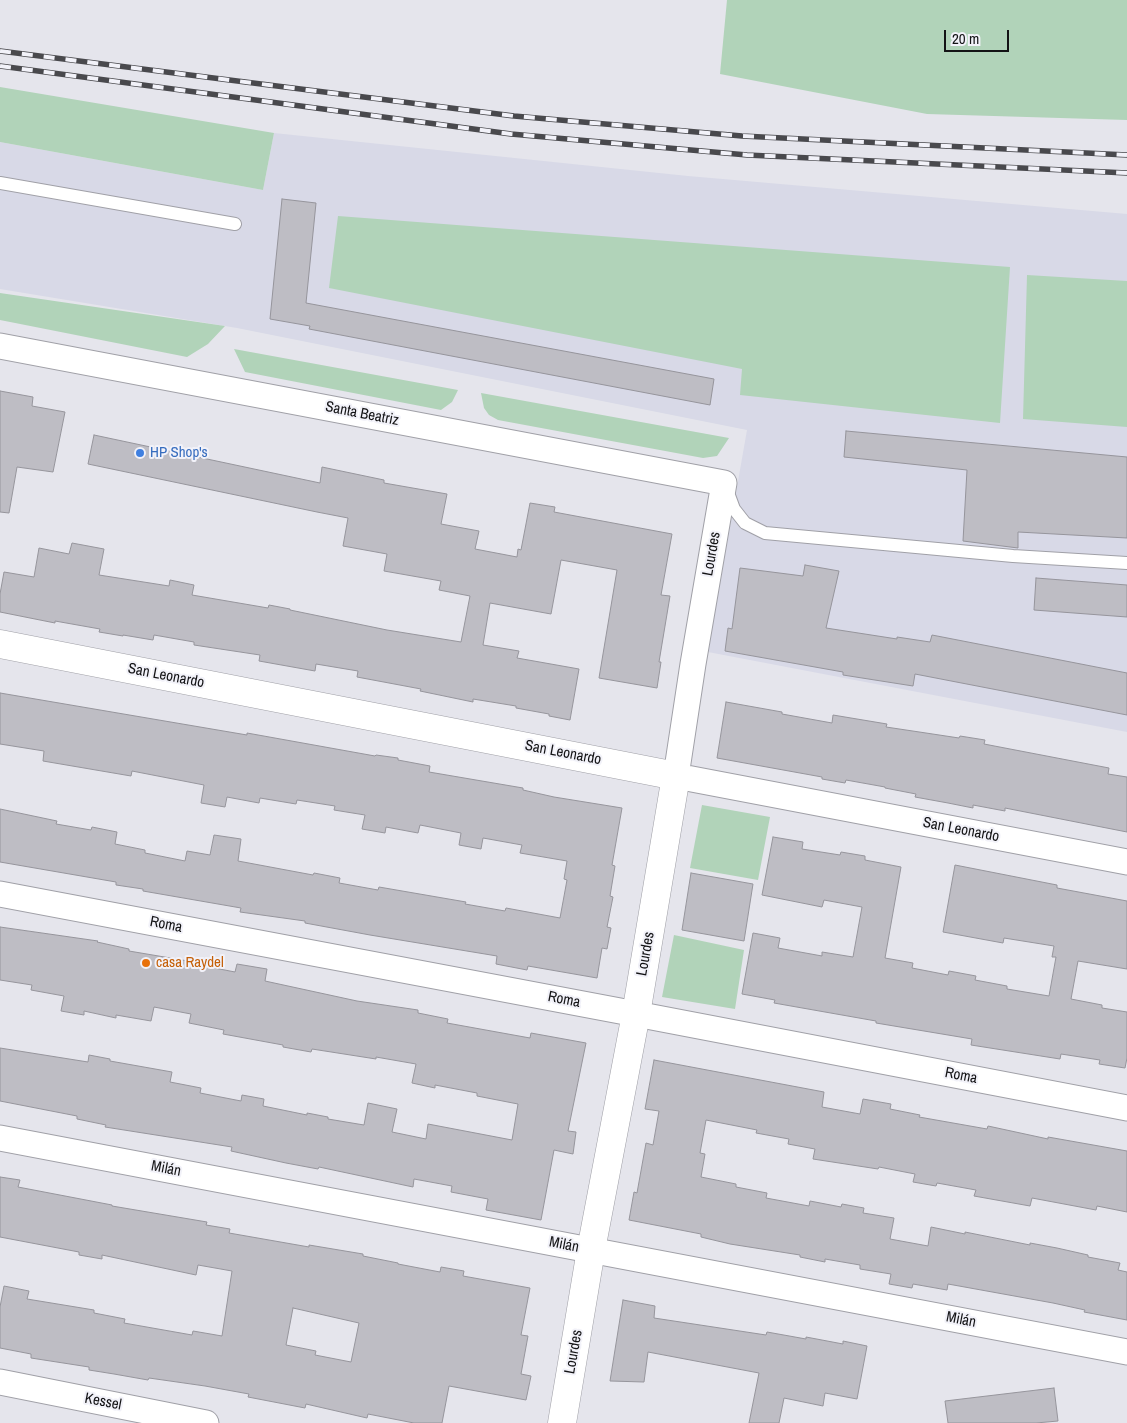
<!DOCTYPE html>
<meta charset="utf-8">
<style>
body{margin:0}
#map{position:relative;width:1127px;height:1423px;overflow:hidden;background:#e5e5ec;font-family:"Archivo Narrow",sans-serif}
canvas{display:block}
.scale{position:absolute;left:944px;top:30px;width:65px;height:22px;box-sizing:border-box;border:2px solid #131315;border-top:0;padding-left:6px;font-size:15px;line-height:18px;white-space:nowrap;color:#131315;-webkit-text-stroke:4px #f2f2f9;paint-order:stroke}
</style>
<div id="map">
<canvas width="1127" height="1423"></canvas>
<div class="scale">20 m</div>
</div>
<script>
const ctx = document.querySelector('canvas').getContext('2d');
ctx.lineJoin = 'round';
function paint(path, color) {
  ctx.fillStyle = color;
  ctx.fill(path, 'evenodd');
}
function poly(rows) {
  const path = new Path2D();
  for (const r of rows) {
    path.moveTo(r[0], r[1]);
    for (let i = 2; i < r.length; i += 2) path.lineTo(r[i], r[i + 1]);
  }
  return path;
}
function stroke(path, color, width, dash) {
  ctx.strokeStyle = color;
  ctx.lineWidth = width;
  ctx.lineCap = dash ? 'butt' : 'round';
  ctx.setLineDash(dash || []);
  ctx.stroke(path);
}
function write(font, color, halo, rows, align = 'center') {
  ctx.font = font + ' "Archivo Narrow",sans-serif';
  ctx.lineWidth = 4;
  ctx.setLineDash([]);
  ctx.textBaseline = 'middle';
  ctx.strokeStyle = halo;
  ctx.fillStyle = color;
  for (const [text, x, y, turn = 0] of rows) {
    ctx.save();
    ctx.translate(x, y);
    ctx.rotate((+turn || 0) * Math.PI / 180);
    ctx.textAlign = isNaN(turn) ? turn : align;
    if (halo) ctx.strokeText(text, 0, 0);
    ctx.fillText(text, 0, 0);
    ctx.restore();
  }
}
const built = poly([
 [274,133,688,176,1127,214,1127,732,708,652,747,430,237,328,0,289,0,142,263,190]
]);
const green = poly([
 [727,0,1127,0,1127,120,927,114,720,74],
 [0,87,274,133,263,190,0,142],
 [338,216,1010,267,1000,423,740,395,742,369,329,288],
 [1027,275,1127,281,1127,427,1023,419],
 [0,293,225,326,208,344,187,357,0,320],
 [234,349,458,390,452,402,441,410,245,372],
 [481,393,729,438,717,456,703,458,498,420,489,415,484,408],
 [702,805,770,817,758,880,690,868],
 [674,935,744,950,735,1009,662,997]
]);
const building = poly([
 [282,199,316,203,306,303,714,379,710,405,309,329,310,326,270,319,282,199],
 [0,391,33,397,32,406,65,412,53,472,17,467,9,513,0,512,0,391],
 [846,431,1127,457,1127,538,1018,532,1018,548,963,541,967,470,844,457,846,431],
 [94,435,320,483,322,467,384,480,384,483,447,494,441,524,479,531,475,549,517,557,518,549,521,550,530,503,555,507,554,512,672,534,661,595,670,596,659,662,661,662,657,688,599,678,617,570,561,560,551,614,490,603,483,645,519,651,517,658,579,669,570,720,549,716,549,714,516,708,516,706,473,699,473,702,420,691,421,689,357,677,358,671,316,664,315,671,259,661,260,655,194,645,194,642,154,635,153,640,123,635,123,636,99,632,100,629,55,621,55,623,0,612,0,594,4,572,34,577,39,548,69,554,72,543,104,549,99,575,169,586,170,580,194,585,192,595,268,608,269,605,290,609,290,610,387,630,461,642,470,596,439,590,441,581,384,571,387,554,343,546,348,518,317,512,88,464,94,435],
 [805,565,839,571,826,628,897,639,897,637,930,642,932,635,1127,673,1127,715,915,674,913,686,843,675,843,672,725,651,728,628,732,629,740,568,803,576,805,565],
 [1036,578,1127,585,1127,617,1034,610,1036,578],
 [0,693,247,735,247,733,375,756,376,755,398,758,398,760,430,766,429,772,523,788,523,790,554,797,622,808,612,865,615,866,610,896,613,897,607,927,611,928,607,949,602,948,597,978,528,966,527,970,496,964,497,956,370,935,305,923,305,921,240,912,241,908,143,891,143,889,116,885,116,882,0,862,0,809,57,821,56,824,91,830,92,827,117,832,115,844,145,850,145,853,185,861,187,851,210,855,214,835,241,839,238,861,313,875,314,873,340,878,339,883,378,890,379,887,466,902,465,904,505,911,506,908,560,918,567,880,564,879,567,861,520,853,522,845,483,838,481,849,459,845,461,833,420,825,418,833,386,827,385,833,362,829,365,815,334,810,335,806,297,800,296,804,260,798,259,803,227,797,225,807,201,803,204,785,132,771,131,776,43,761,44,751,0,744,0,693],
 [726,702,782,712,782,714,832,723,833,715,887,724,886,727,926,733,959,738,960,736,985,740,984,744,1109,768,1108,774,1127,777,1127,832,1005,808,1005,811,973,805,973,808,948,803,915,797,916,794,885,788,885,787,846,780,845,783,822,779,822,777,717,758,726,702],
 [773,837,803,842,802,849,840,855,841,852,865,856,865,860,901,867,885,958,913,963,912,968,948,975,949,971,976,976,975,980,1007,986,1007,989,1049,996,1056,957,1052,957,1054,946,1004,938,1003,943,943,932,955,865,1057,885,1057,888,1127,901,1127,969,1078,961,1071,999,1102,1005,1102,1008,1127,1012,1127,1058,1125,1068,1099,1064,1100,1060,1061,1054,1060,1059,971,1045,972,1039,876,1023,876,1021,774,1003,775,1000,742,994,753,933,780,938,778,948,822,956,822,952,853,957,862,907,824,900,822,907,762,895,773,837],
 [691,873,753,884,744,941,682,930,691,873],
 [0,927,98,941,97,942,129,949,129,951,194,962,194,964,235,972,237,964,267,969,265,981,357,1001,418,1010,418,1013,448,1019,447,1023,530,1038,531,1033,586,1043,568,1131,576,1132,573,1154,554,1150,541,1220,486,1210,488,1199,451,1192,452,1186,414,1179,413,1187,319,1167,318,1169,286,1163,231,1151,232,1147,105,1127,106,1125,77,1119,77,1116,0,1101,0,1048,88,1062,89,1055,110,1059,110,1061,172,1072,170,1082,201,1088,200,1093,241,1101,242,1095,264,1099,263,1106,307,1115,307,1113,328,1117,328,1119,364,1125,368,1103,397,1109,392,1132,426,1139,428,1124,512,1140,518,1104,477,1096,477,1093,435,1085,435,1088,412,1083,416,1064,376,1057,376,1059,312,1049,311,1052,283,1047,283,1045,223,1034,224,1030,189,1023,191,1014,154,1007,151,1021,116,1015,116,1018,84,1011,84,1015,61,1011,64,996,31,990,32,985,0,980,0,927],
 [654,1060,824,1092,822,1107,860,1114,863,1099,891,1104,890,1109,920,1115,919,1117,987,1129,988,1126,1048,1139,1048,1137,1127,1151,1127,1212,1097,1206,1096,1210,1032,1198,1030,1206,974,1196,976,1190,937,1183,936,1186,913,1182,915,1174,879,1167,878,1169,813,1159,815,1149,788,1144,789,1139,756,1133,757,1130,706,1120,700,1153,705,1154,701,1177,736,1184,736,1187,767,1193,766,1198,809,1206,810,1201,841,1207,842,1204,864,1208,863,1213,894,1218,890,1239,928,1246,931,1227,965,1234,965,1232,1030,1245,1030,1243,1057,1248,1088,1255,1088,1257,1120,1263,1118,1270,1127,1272,1127,1320,1084,1312,1085,1310,1053,1303,948,1284,947,1290,913,1284,912,1288,889,1284,891,1274,860,1269,860,1265,825,1259,825,1262,800,1257,800,1255,730,1244,701,1237,701,1234,629,1220,634,1192,637,1193,646,1143,653,1145,659,1111,645,1109,654,1060],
 [0,1177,20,1180,18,1187,112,1205,112,1206,207,1222,206,1225,230,1229,229,1233,309,1247,309,1245,363,1254,363,1256,398,1263,398,1264,440,1272,441,1267,464,1271,463,1276,530,1288,521,1335,528,1336,521,1374,531,1376,526,1400,449,1386,442,1423,414,1423,368,1414,367,1418,306,1404,305,1408,248,1397,249,1394,205,1386,149,1378,148,1380,114,1374,89,1370,89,1367,31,1358,31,1354,0,1348,0,1307,4,1286,29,1291,27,1299,94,1310,94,1313,125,1319,124,1323,192,1335,193,1331,222,1336,232,1271,198,1265,196,1275,102,1255,102,1259,79,1255,79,1252,0,1237,0,1177],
 [293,1308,359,1323,351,1362,315,1355,316,1351,286,1345,293,1308],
 [623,1300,655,1306,654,1318,766,1335,767,1332,806,1339,806,1337,843,1344,843,1341,867,1346,857,1399,825,1393,823,1406,784,1398,779,1423,749,1423,759,1373,648,1352,644,1382,610,1381,623,1300],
 [1054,1388,1058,1421,1036,1423,948,1423,945,1401,1054,1388]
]);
const service = poly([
 [0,183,235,224],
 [727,490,734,509,745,523,765,533,1013,556,1127,563]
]);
const minor = poly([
 [0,346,724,483,693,664,676,776,1127,862],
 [0,894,636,1014,1127,1108],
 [0,1138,1127,1352],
 [0,1382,206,1423]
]);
const tertiary = poly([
 [0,644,676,776,636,1014,591,1250,562,1423]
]);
const rail = poly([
 [0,51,514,116,742,136,1127,155],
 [0,66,511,134,747,155,1127,173]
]);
const markers = [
 [140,453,5,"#3f7fe0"],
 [146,963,5,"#e8710a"]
];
const streetNames = [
 ["Santa Beatriz",362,414,11],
 ["Lourdes",712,554,-80],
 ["San Leonardo",166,676,11],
 ["San Leonardo",563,753,11],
 ["San Leonardo",961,830,11],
 ["Roma",166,925,11],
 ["Lourdes",646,954,-80],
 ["Roma",564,1000,11],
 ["Roma",961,1076,11],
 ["Milán",166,1169,11],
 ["Milán",564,1245,11],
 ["Milán",961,1320,11],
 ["Lourdes",574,1352,-80],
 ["Kessel",103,1402,11]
];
const shopNames = [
 ["HP Shop's",150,453]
];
const foodNames = [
 ["casa Raydel",156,963]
];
paint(built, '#d8d9e7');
paint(green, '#b1d3b9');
paint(building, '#bebdc4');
stroke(building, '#96959c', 1);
stroke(service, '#a0a0a7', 14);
stroke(minor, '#a0a0a7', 27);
stroke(tertiary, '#a0a0a7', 29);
stroke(service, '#fff', 12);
stroke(minor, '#fff', 25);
stroke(tertiary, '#fff', 28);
stroke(rail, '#49494d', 5.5);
stroke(rail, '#f2f2f9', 4, [11]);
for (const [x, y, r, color] of markers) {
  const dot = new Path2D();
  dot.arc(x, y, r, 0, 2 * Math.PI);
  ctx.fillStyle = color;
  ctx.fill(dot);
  stroke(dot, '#f2f2f9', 2);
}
write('15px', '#131315', '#f2f2f9', streetNames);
write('15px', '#366cbe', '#f2f2f9', shopNames, 'left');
write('15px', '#c56008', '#f2f2f9', foodNames, 'left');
</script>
